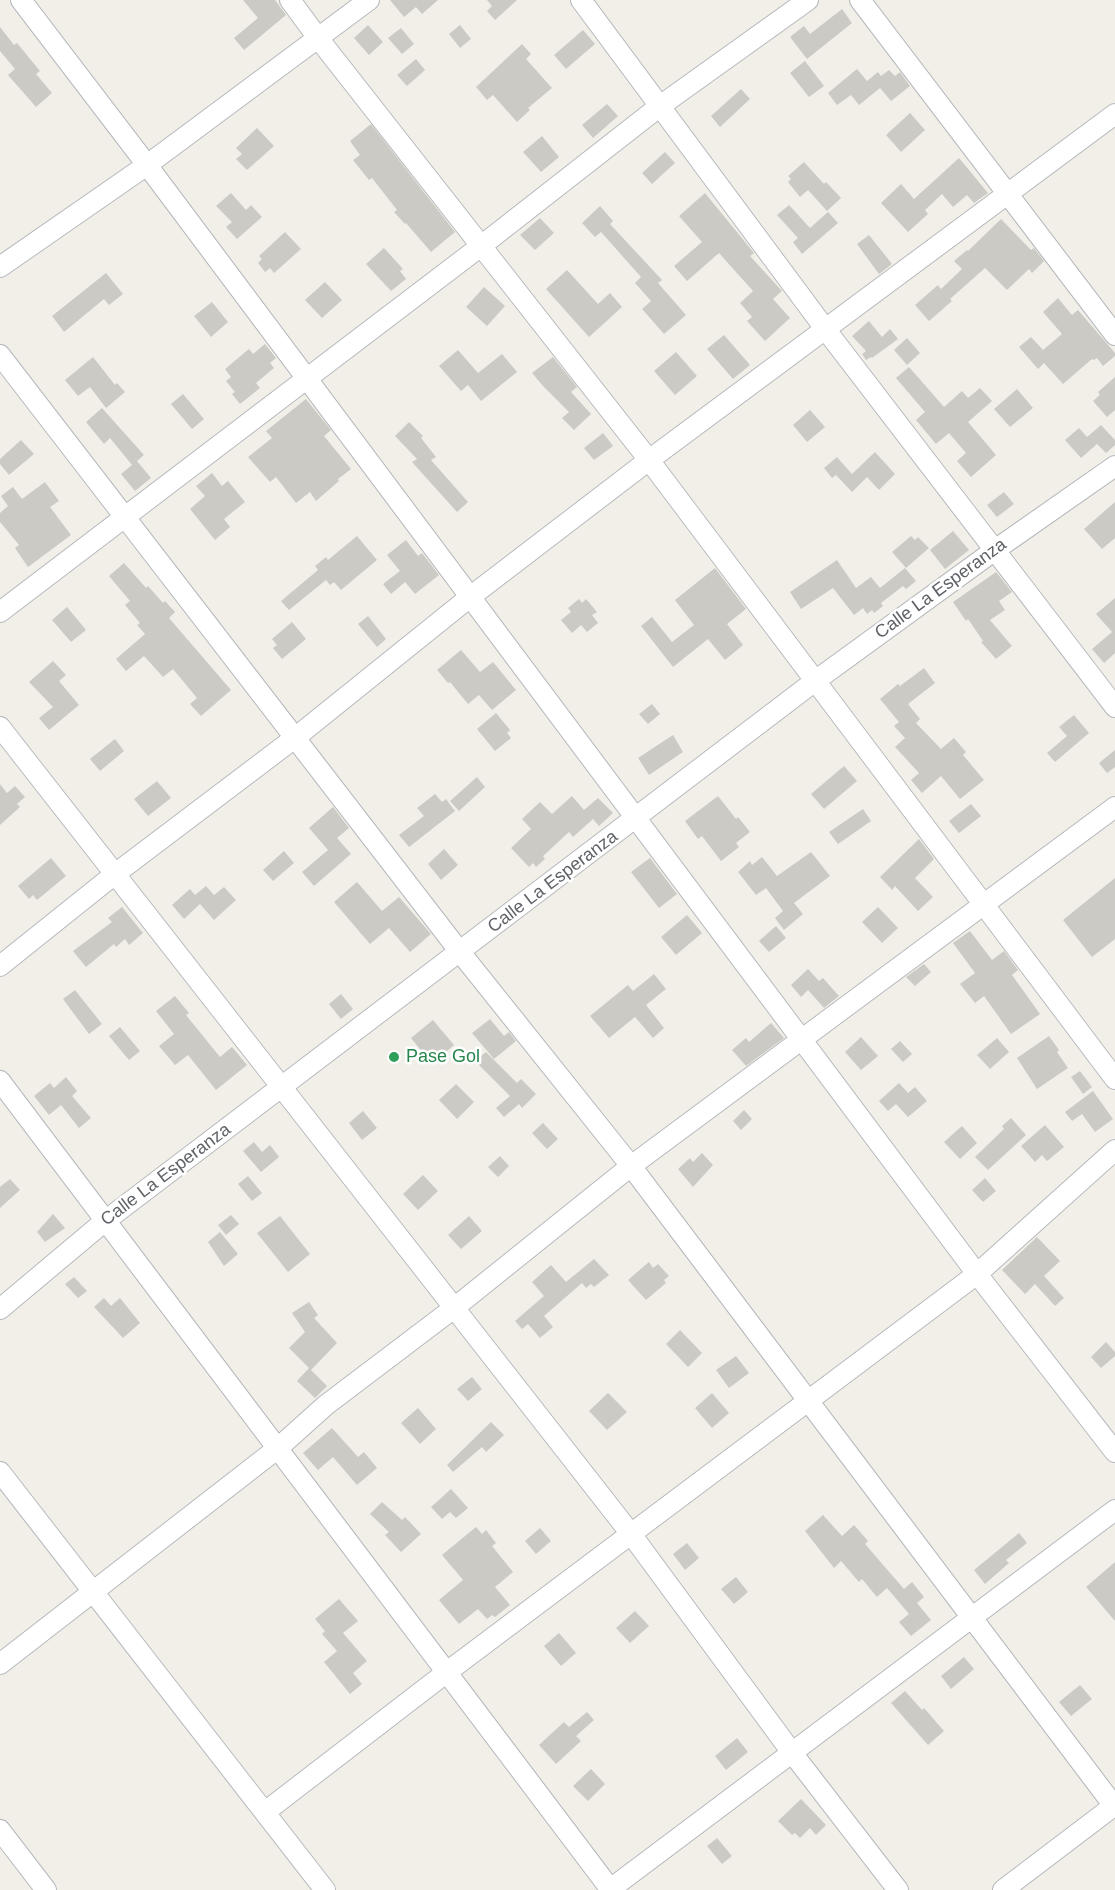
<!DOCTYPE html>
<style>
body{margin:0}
canvas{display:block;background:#f1efe8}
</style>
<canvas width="1115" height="1890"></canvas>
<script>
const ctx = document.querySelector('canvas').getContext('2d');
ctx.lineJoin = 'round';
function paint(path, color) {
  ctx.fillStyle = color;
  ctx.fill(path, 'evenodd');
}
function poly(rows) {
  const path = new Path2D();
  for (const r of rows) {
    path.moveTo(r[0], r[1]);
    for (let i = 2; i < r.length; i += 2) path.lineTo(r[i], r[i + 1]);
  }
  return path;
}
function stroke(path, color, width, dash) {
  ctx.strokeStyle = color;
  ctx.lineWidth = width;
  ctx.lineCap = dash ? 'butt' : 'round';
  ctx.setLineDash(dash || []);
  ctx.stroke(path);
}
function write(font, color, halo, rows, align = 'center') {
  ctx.font = font + ' Arial,sans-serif';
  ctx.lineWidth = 5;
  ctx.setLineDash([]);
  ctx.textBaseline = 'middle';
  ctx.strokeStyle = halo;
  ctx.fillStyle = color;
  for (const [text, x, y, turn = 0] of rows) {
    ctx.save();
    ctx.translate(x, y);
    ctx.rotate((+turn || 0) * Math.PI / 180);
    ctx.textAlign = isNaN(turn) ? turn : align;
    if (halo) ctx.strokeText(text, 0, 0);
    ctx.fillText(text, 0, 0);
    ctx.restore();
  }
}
const building = poly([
 [243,0,275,0,286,15,244,50,234,38,258,18],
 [390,0,438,0,422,14,416,7,404,17],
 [487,0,517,0,495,20,487,11,492,6],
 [842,9,852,23,807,59,790,37,804,26,810,34],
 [368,25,383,42,369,55,354,38],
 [460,25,471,39,460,48,449,34],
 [0,27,14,45,17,43,40,71,36,74,52,93,36,107,8,75,15,69,0,51],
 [401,28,414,44,402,54,388,38],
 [583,30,595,44,566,69,554,55],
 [522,44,531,54,526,59,552,88,528,108,530,110,517,122,493,95,487,100,476,87],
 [416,59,425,70,407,86,397,75],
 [805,61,824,86,809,97,790,73],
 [857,69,867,81,878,72,881,76,889,70,895,76,900,72,910,86,891,101,880,88,859,105,851,95,837,105,828,93],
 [741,89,750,99,720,127,711,116],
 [607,104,618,116,593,138,582,125],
 [910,113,925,130,901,152,886,135],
 [371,124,455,232,431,252,406,223,405,224,394,212,397,210,372,178,369,180,353,160,360,155,350,141],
 [257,128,274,146,247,170,236,159,242,154,236,148],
 [542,136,559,157,541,172,523,152],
 [665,152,675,163,652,184,642,173],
 [959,158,988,193,974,203,967,195,953,207,942,194,925,210,928,214,908,232,881,203,901,184,914,199],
 [804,162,824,184,826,182,841,198,827,211,808,190,800,197,788,182,791,179,788,176],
 [231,193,246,210,251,205,262,217,237,239,226,227,232,222,216,206],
 [705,193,754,253,750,256,782,291,773,299,790,318,765,341,747,321,752,317,740,303,753,291,719,253,687,281,674,266,702,242,679,216],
 [789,205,810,228,828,212,838,223,802,254,793,242,798,238,777,215],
 [600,206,613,221,610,224,662,280,658,283,686,315,664,334,642,309,651,301,635,283,641,277,601,232,595,237,582,223],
 [540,218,554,233,535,250,520,235],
 [1001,219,1031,250,1034,248,1044,261,1032,273,1029,269,1007,290,985,268,950,299,952,301,929,321,915,305,938,285,941,289,962,269,954,261,967,250,968,251],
 [285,232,301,249,274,273,270,268,265,272,258,263,262,259,259,256],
 [869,235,892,264,879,274,857,244],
 [384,248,403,269,400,271,406,279,391,291,366,264],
 [567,270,598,304,610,293,622,307,589,337,546,289],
 [106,273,123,294,109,305,104,299,64,332,52,316],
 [325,282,342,300,322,318,305,300],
 [484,287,505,306,487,326,466,307],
 [1058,298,1072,315,1078,310,1115,353,1115,356,1103,366,1097,358,1094,360,1092,359,1063,384,1044,363,1038,369,1019,347,1031,337,1043,350,1062,334,1043,312],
 [212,302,228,322,211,337,194,316],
 [869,321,882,337,890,329,898,339,872,358,871,357,866,360,862,354,866,351,852,336],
 [724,335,750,365,733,379,707,349],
 [907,338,920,353,907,365,894,350],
 [265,344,276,358,270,363,274,368,256,383,260,388,240,404,232,394,235,392,226,381,231,377,225,369,249,349,253,354],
 [458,350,478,373,502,354,517,372,481,401,468,385,461,391,439,366],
 [676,352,697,376,675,395,654,371],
 [93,357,115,385,117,383,125,392,106,408,90,387,78,396,65,380],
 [553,357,577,387,571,392,591,414,574,430,562,418,569,412,543,386,532,373],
 [909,367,944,407,962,391,968,398,980,388,992,401,968,422,996,455,971,477,957,461,966,453,949,433,936,444,916,420,925,412,896,378],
 [1115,377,1115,410,1107,417,1093,401,1100,395,1098,392],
 [1017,389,1033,408,1010,427,994,409],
 [183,394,204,419,192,429,171,404],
 [306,399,331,430,324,436,351,469,338,479,339,481,316,501,310,492,296,503,276,477,270,482,248,457,272,438,266,431],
 [102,408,144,455,137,461,151,478,135,491,121,474,132,465,110,438,104,444,86,422],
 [810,410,825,427,807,442,793,425],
 [409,422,423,436,421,438,436,457,431,460,468,502,457,512,412,462,417,459,395,436],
 [1101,425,1115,440,1115,445,1106,453,1097,444,1081,458,1065,440,1079,428,1087,437],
 [603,433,613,446,594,460,584,448],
 [21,440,34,454,9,475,0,464,0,459],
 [875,452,895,474,879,490,867,477,852,492,836,475,832,478,824,468,837,457,852,474],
 [212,473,222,486,228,481,245,502,224,519,230,527,215,540,190,509,205,496,196,486],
 [45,482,59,501,50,507,71,535,28,567,15,548,19,545,0,522,0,513,8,506,1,496,13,487,22,499],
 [1004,492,1014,504,997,517,987,505],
 [1115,502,1115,538,1102,549,1084,529],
 [953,531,969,550,945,569,930,550],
 [357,536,377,560,341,590,334,582,330,585,326,580,289,610,281,601,318,570,315,566,326,557,328,560],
 [911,536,915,540,918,537,929,548,906,568,892,552],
 [406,540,418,556,422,553,439,575,415,594,405,582,391,594,383,584,400,571,387,555],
 [837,560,856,588,871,577,880,588,905,568,916,581,906,589,903,586,881,603,883,606,874,613,872,610,867,614,863,608,854,615,833,588,801,609,790,592],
 [124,563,146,588,148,586,163,603,165,601,175,612,169,618,231,690,201,716,190,704,197,698,173,669,163,677,144,656,126,671,116,659,145,634,137,625,140,623,125,605,130,601,109,576],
 [715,568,746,609,727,624,743,645,725,660,708,639,673,667,641,626,652,617,672,642,694,625,675,600],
 [996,572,1012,592,999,601,1005,610,990,620,1012,646,996,659,981,642,983,641,968,619,966,621,953,602],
 [1115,598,1115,653,1104,663,1092,649,1112,632,1096,614],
 [579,599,582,603,586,599,597,612,592,615,598,623,587,632,581,625,572,633,561,620,571,612,568,608],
 [67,607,86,630,71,642,52,620],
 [368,616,386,639,377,647,358,624],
 [292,622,306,639,282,659,273,648,277,645,272,639],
 [461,650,480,672,493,662,516,690,492,710,479,695,468,704,450,682,448,683,437,670],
 [53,661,66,675,59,681,79,705,49,730,39,718,53,707,29,682],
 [924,668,935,683,908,704,920,719,916,723,941,749,954,738,966,752,963,755,984,780,960,799,941,776,922,793,911,780,919,773,895,747,905,738,894,726,899,722,880,699,898,684,900,686],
 [652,704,660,714,648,724,639,714],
 [496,713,510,730,507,733,511,738,495,751,477,729],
 [1074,715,1089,733,1055,762,1047,753,1067,736,1059,727],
 [673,735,683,752,649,775,638,758],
 [115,739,124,751,100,771,90,759],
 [1115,750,1115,767,1107,773,1099,763],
 [844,766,857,781,824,809,811,794],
 [477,777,485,787,459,811,450,801],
 [157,781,171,798,148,816,134,799],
 [0,784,7,793,15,786,25,797,17,804,20,807,0,825],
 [435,794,442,802,446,799,455,811,409,847,399,835,424,816,417,808],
 [572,796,584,810,598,798,613,813,599,826,593,819,573,837,569,832,543,856,545,859,536,867,533,863,529,867,511,848,531,829,522,819,540,802,552,814],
 [718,796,736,819,738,817,750,832,736,843,739,847,721,861,702,836,698,839,685,821],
 [971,804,981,816,959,833,949,821],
 [333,807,349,828,337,838,351,854,314,886,302,872,328,850,309,828],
 [863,809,871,821,838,844,829,832],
 [919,839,934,859,915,878,933,897,918,911,895,886,892,890,880,877],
 [444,849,458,865,441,880,428,864],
 [284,851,294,863,273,881,263,870],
 [811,852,830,876,794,903,803,914,784,930,775,918,783,911,766,888,756,895,738,872,750,861,752,865,762,857,777,876],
 [51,858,66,876,37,900,33,895,29,899,18,886],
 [650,858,677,894,659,908,631,872],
 [1115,878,1115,939,1092,957,1063,920],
 [357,882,382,911,399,897,431,934,410,952,389,928,370,944,334,902],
 [206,886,214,895,224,887,236,900,214,920,200,904,184,919,172,905,190,889,195,895],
 [122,907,143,933,129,945,125,939,116,947,114,944,86,967,73,951,112,922,108,918],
 [878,907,898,928,882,943,862,922],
 [687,915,702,933,676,955,661,937],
 [776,926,786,938,769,952,759,941],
 [970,931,992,960,1004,951,1018,970,1012,975,1040,1014,1011,1034,984,996,975,1003,960,984,975,973,953,943],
 [924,964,931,972,915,986,906,977],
 [808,969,819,981,823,978,839,996,824,1008,808,990,801,997,791,985],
 [654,974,666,989,646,1005,664,1028,653,1038,635,1017,609,1038,590,1016,628,985,633,991],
 [75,990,102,1024,89,1034,63,999],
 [341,994,353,1009,341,1019,329,1004],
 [175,996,189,1013,186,1015,220,1057,232,1047,247,1065,216,1090,188,1055,175,1065,159,1046,174,1034,156,1011],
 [490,1019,504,1036,509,1032,516,1041,494,1059,472,1033],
 [433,1020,454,1045,432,1064,411,1038],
 [771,1023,784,1038,746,1066,732,1050,746,1038,749,1042],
 [120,1027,140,1051,129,1060,109,1036],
 [1049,1036,1059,1050,1057,1052,1068,1068,1037,1089,1017,1058],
 [861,1037,878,1056,861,1070,845,1052],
 [997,1038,1009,1052,990,1069,977,1055],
 [900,1041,912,1054,903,1062,891,1049],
 [486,1052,517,1083,521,1079,536,1094,522,1108,519,1104,504,1117,496,1108,510,1096,475,1061],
 [1080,1071,1092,1087,1083,1094,1071,1077],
 [66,1077,77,1091,72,1096,91,1118,79,1128,61,1105,49,1115,34,1096,50,1083,54,1088],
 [899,1083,908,1093,915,1087,927,1101,908,1117,896,1104,888,1111,879,1101],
 [456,1084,474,1102,457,1119,439,1100],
 [1093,1091,1113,1119,1095,1132,1082,1114,1072,1121,1065,1112],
 [744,1110,752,1119,741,1130,733,1121],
 [363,1111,377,1128,362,1140,349,1123],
 [1011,1118,1026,1135,988,1170,975,1157,1004,1129,1002,1126],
 [543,1123,558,1139,547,1149,532,1133],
 [1045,1125,1064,1147,1047,1161,1042,1155,1035,1162,1021,1146],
 [962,1126,977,1143,960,1159,944,1142],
 [254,1142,262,1152,270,1145,279,1157,261,1172,243,1151],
 [702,1153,713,1165,693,1187,678,1169,690,1158,693,1162],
 [500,1156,509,1166,498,1177,488,1167],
 [423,1175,438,1191,418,1210,403,1194],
 [248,1176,262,1193,252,1201,238,1184],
 [985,1178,996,1191,983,1202,972,1190],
 [10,1179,20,1190,0,1208,0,1187],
 [53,1214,65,1228,45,1242,37,1232],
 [231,1215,239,1224,226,1235,218,1225],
 [280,1216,310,1254,288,1272,257,1233],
 [469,1216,482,1231,461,1249,448,1235],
 [220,1232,238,1254,224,1266,208,1242],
 [1037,1237,1060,1261,1044,1276,1064,1298,1055,1306,1035,1284,1025,1294,1002,1270],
 [594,1259,609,1275,594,1287,591,1284,586,1288,582,1283,544,1316,553,1327,540,1338,528,1324,522,1329,515,1321,544,1296,532,1282,551,1265,566,1282],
 [649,1262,653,1268,658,1264,669,1276,664,1280,666,1283,646,1300,628,1280],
 [74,1277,87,1291,78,1298,65,1284],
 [104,1298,111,1306,120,1298,140,1323,123,1338,94,1307],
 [309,1302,318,1315,314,1318,337,1343,311,1370,289,1348,305,1332,292,1313],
 [680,1330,702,1353,688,1367,666,1344],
 [1106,1342,1115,1352,1115,1356,1101,1368,1091,1357],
 [736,1356,749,1373,729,1388,716,1370],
 [309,1368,327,1386,315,1398,297,1381],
 [472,1377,482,1389,468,1401,457,1389],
 [608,1393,627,1412,607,1430,589,1411],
 [712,1393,729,1413,712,1428,695,1408],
 [418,1408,436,1429,420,1444,401,1423],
 [491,1422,504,1435,486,1452,482,1447,453,1472,447,1465],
 [332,1428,358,1457,364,1452,377,1468,357,1485,333,1457,318,1470,303,1453],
 [451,1489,468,1508,456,1518,450,1512,442,1519,431,1507],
 [382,1502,402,1520,405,1517,421,1534,401,1552,385,1535,389,1532,370,1514],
 [823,1515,842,1536,854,1525,868,1541,865,1544,904,1589,912,1582,924,1597,917,1603,931,1620,911,1636,899,1622,909,1614,887,1588,877,1597,862,1579,859,1582,841,1561,834,1568,805,1531],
 [476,1527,482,1534,486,1530,496,1543,492,1546,513,1572,495,1587,510,1605,495,1617,492,1615,487,1619,478,1609,459,1624,439,1600,463,1580,442,1555],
 [540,1528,551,1541,536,1554,525,1541],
 [1019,1533,1027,1543,1006,1560,1009,1563,985,1584,974,1570],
 [687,1543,699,1558,685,1570,673,1554],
 [1115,1562,1115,1621,1086,1587],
 [736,1577,748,1592,734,1604,721,1589],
 [339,1599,358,1621,343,1633,367,1661,353,1673,362,1684,350,1694,324,1662,337,1651,322,1634,325,1631,315,1619],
 [635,1611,649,1626,630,1643,616,1628],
 [559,1633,576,1653,561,1666,544,1646],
 [964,1657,974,1669,951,1689,941,1676],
 [1080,1685,1092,1699,1071,1716,1059,1702],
 [905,1691,922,1710,924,1708,944,1731,928,1745,891,1703],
 [587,1712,594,1720,576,1736,581,1741,556,1764,539,1745,564,1722,569,1727],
 [737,1738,748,1752,726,1770,715,1756],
 [591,1769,605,1784,588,1801,573,1786],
 [801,1799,826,1825,816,1835,810,1828,800,1838,795,1833,792,1835,778,1821],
 [717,1838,732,1856,722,1864,707,1846]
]);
const minor = poly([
 [21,0,147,165,977,1274,1115,1452],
 [290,0,318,38,649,460,1115,1079],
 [581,0,826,330,1115,707],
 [860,0,1115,335],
 [0,267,147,165,369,0],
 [0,355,460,952,631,1166,1114,1806],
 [0,612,481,246,660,106,808,0],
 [0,727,631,1534,793,1754,898,1890],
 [0,966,115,874,296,737,470,597,649,460,1115,114],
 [0,1081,611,1890],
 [0,1309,105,1221,815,681,995,550,1115,466],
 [0,1472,325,1890],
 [0,1664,278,1448,326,1405,454,1308,631,1166,1115,807],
 [265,1812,447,1672,977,1274,1115,1150],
 [0,1830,46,1890],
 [609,1890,1115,1510],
 [1003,1890,1115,1805]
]);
const markers = [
 [394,1057,6,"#2e9e5b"]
];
const streetNames = [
 ["Calle La Esperanza",941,589,-36],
 ["Calle La Esperanza",553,882,-37],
 ["Calle La Esperanza",166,1175,-37]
];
const leisureNames = [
 ["Pase Gol",406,1057]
];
paint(building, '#cccac5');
stroke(minor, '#b5b8bc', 22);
stroke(minor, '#fff', 20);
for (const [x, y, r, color] of markers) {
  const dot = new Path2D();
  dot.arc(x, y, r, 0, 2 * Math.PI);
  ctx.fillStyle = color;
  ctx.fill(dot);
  stroke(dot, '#fff', 2);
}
write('18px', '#5f6368', '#fff', streetNames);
write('18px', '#27864d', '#fff', leisureNames, 'left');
</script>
